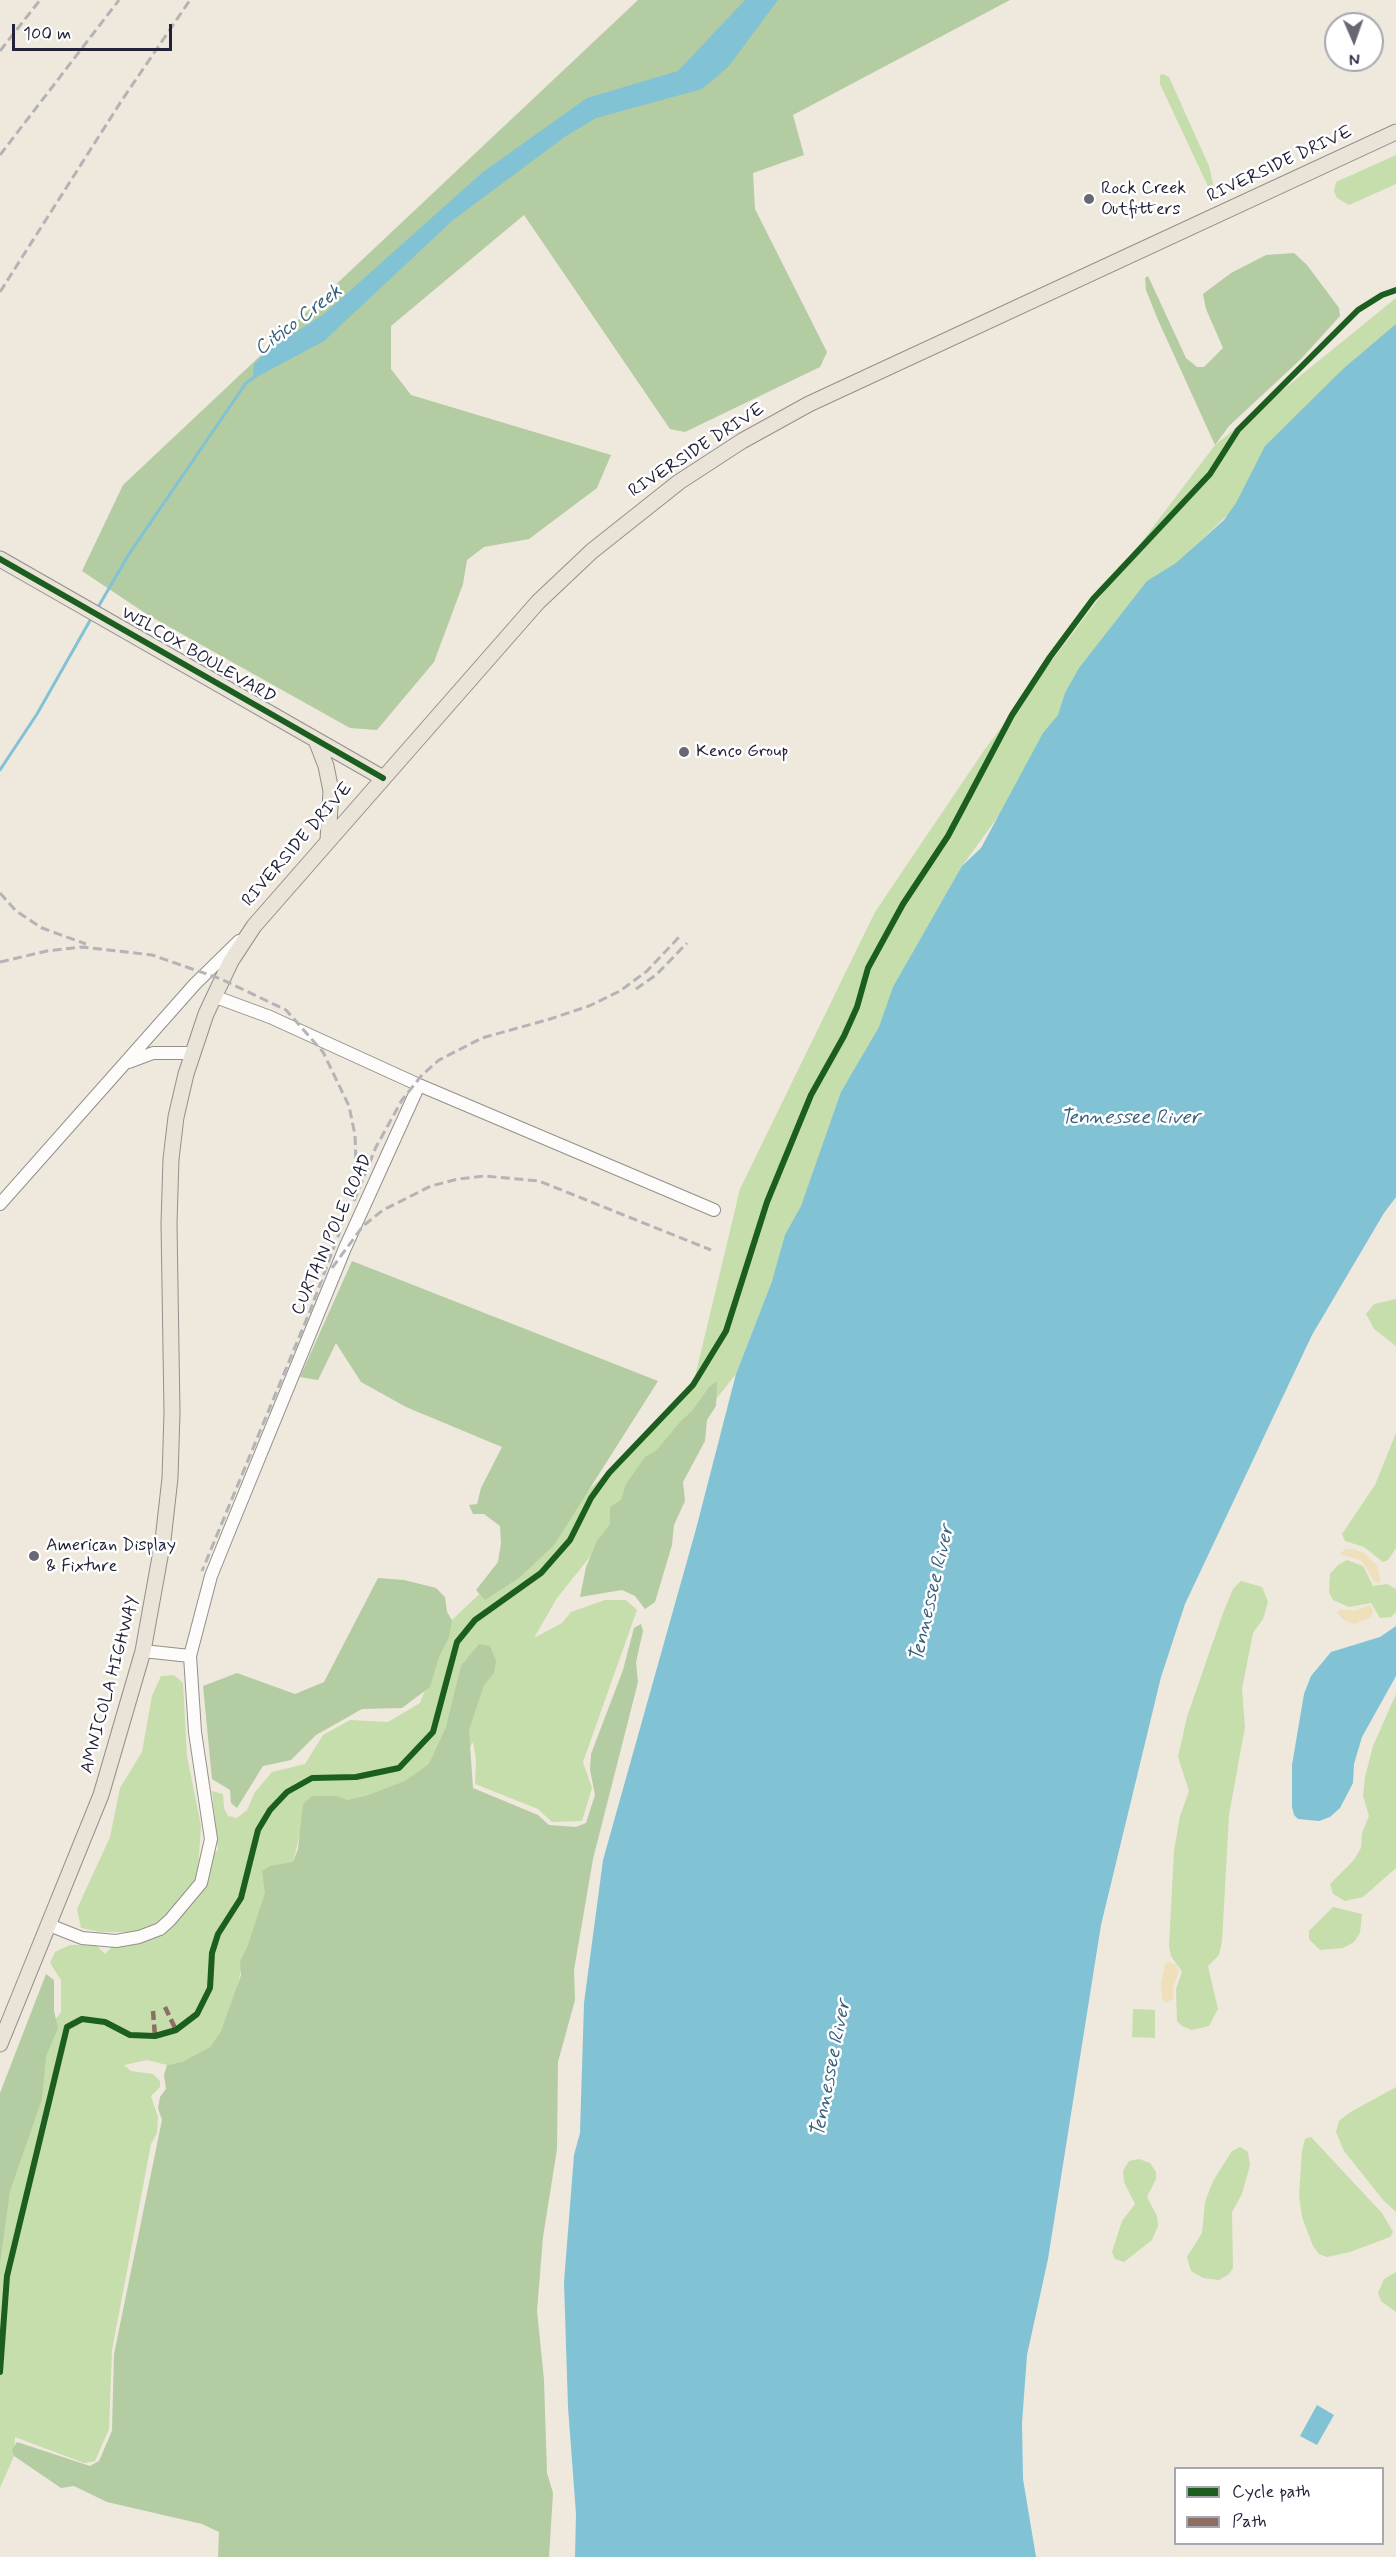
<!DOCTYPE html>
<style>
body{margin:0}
#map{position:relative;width:1396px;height:2557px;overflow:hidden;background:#efe8dd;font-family:Mynerve,sans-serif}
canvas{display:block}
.legend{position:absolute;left:1174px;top:2467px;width:210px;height:78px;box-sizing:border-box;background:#fff;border:2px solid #a7a7b1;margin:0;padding:8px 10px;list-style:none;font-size:18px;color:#22223b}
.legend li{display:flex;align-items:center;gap:12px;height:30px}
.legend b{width:30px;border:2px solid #a7a7b1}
.north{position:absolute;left:1324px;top:12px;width:60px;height:60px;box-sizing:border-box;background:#fff;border:2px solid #a7a7b1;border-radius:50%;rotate:178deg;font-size:16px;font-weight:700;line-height:24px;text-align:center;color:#22223b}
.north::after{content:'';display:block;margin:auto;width:21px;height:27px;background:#6a6774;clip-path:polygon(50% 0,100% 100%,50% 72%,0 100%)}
.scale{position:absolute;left:12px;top:24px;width:160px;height:27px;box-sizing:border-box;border:3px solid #22223b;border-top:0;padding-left:8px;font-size:18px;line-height:21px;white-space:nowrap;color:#22223b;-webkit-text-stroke:4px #fff;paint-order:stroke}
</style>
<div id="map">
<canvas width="1396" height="2557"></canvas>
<ul class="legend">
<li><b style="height:8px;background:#1b5e20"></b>Cycle path</li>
<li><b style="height:8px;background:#8d6e63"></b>Path</li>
</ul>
<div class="north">N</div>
<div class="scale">100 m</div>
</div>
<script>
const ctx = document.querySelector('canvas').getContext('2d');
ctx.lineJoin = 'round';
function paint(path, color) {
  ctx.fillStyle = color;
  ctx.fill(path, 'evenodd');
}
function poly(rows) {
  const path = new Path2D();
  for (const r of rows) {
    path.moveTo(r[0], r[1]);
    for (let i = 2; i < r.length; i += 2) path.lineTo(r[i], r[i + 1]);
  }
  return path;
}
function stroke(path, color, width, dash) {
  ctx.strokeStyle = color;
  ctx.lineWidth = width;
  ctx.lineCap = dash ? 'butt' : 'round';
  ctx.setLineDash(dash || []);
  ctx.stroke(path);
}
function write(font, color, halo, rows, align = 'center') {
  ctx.font = font + ' Mynerve,sans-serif';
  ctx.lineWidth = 5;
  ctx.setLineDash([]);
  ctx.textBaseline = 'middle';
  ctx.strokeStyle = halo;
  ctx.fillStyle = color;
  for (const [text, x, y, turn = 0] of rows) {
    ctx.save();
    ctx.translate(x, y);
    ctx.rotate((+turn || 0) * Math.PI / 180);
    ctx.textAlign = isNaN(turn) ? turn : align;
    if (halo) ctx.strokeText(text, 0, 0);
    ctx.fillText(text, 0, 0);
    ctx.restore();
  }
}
const green = poly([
 [1163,74,1169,77,1209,166,1216,196,1212,195,1160,84,1160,75],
 [1396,155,1396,184,1349,205,1337,198,1334,191,1336,182],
 [1396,298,1396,355,1195,546,962,866,801,1206,736,1374,557,1598,534,1638,562,1623,571,1612,605,1600,626,1600,637,1610,583,1762,592,1788,582,1821,552,1822,538,1809,475,1784,476,1760,473,1742,444,1793,301,1830,293,1862,246,1950,233,2003,221,2031,210,2047,182,2062,167,2065,147,2060,124,2065,131,2071,153,2074,160,2081,160,2087,151,2096,158,2117,157,2133,151,2144,112,2350,109,2429,95,2461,84,2463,15,2437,14,2456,0,2488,0,2093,61,2012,61,1980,50,1963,55,1952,70,1945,84,1945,97,1946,105,1954,126,1932,100,1932,81,1928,77,1909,110,1837,120,1788,142,1752,152,1696,161,1676,174,1675,183,1683,187,1756,201,1826,198,1868,218,1850,212,1791,223,1794,224,1808,228,1816,237,1818,247,1810,255,1792,272,1772,305,1764,323,1735,350,1720,388,1722,420,1703,452,1620,588,1491,693,1385,740,1189,875,912,985,749,1215,445],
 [1396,1299,1396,1346,1374,1329,1366,1314,1374,1304],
 [1396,1433,1396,1548,1388,1560,1383,1562,1364,1547,1345,1541,1342,1534,1375,1485],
 [1347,1560,1363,1566,1373,1586,1387,1584,1396,1589,1396,1612,1391,1617,1380,1618,1371,1603,1349,1607,1333,1600,1329,1592,1330,1574,1338,1565],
 [1241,1581,1262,1587,1268,1602,1263,1619,1253,1633,1242,1689,1245,1727,1229,1815,1222,1941,1219,1955,1208,1966,1218,2009,1209,2026,1192,2030,1182,2026,1177,2021,1176,1989,1182,1972,1171,1956,1169,1946,1174,1851,1180,1816,1189,1791,1178,1757,1187,1717,1223,1613,1233,1589],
 [1396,1694,1396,1868,1363,1897,1345,1901,1333,1894,1330,1884,1353,1861,1361,1848,1362,1833,1369,1816,1363,1796,1365,1777,1373,1746],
 [1333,1907,1362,1914,1360,1933,1354,1942,1343,1948,1320,1950,1309,1939,1309,1931],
 [1133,2009,1155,2010,1155,2038,1132,2037],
 [1396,2087,1396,2212,1384,2201,1344,2151,1336,2132,1339,2121,1349,2113],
 [1311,2137,1382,2213,1393,2232,1390,2237,1350,2252,1327,2257,1319,2254,1313,2246,1302,2217,1299,2196,1302,2151,1305,2139],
 [1240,2147,1248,2152,1250,2165,1242,2194,1232,2212,1233,2268,1229,2274,1219,2280,1203,2278,1191,2271,1187,2257,1202,2233,1205,2202,1213,2181,1232,2151],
 [1139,2159,1150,2163,1156,2172,1156,2179,1147,2197,1157,2216,1158,2226,1152,2240,1124,2262,1115,2259,1112,2252,1122,2221,1135,2204,1124,2182,1123,2171,1129,2161],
 [1396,2272,1396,2312,1381,2301,1378,2293,1384,2279]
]);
const forest = poly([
 [638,0,1010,0,793,115,804,155,753,173,755,209,827,352,820,367,685,432,670,429,524,215,391,326,391,369,411,395,611,455,597,488,529,539,484,547,467,560,463,584,434,662,377,730,350,728,148,615,82,571,123,485],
 [1294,253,1307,265,1339,308,1340,316,1301,359,1229,426,1215,445,1158,320,1146,290,1145,278,1148,276,1186,358,1197,367,1204,367,1223,348,1206,309,1203,294,1231,273,1266,255],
 [352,1261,658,1381,554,1545,519,1578,485,1600,476,1590,498,1562,501,1543,500,1526,484,1514,473,1514,469,1505,477,1504,481,1488,502,1447,406,1407,361,1382,336,1343,318,1380,300,1377],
 [717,1381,716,1406,707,1420,705,1441,683,1482,685,1501,674,1525,672,1545,655,1602,645,1609,635,1596,622,1590,580,1597,586,1567,597,1541,610,1524,610,1507,621,1500,626,1484,645,1457,657,1450,680,1422,692,1411,709,1387],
 [378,1578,404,1580,436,1588,445,1597,447,1612,452,1620,449,1637,439,1657,430,1687,402,1708,362,1709,316,1735,291,1760,263,1766,237,1808,231,1803,230,1790,212,1779,203,1686,237,1673,295,1694,324,1682],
 [641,1624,643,1631,636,1662,638,1682,593,1859,574,1970,575,2000,558,2062,557,2149,543,2237,537,2311,544,2380,547,2473,553,2493,549,2557,218,2557,219,2532,202,2524,107,2502,74,2486,61,2488,14,2456,12,2450,17,2442,90,2466,99,2461,112,2431,114,2354,162,2120,158,2108,160,2097,166,2089,164,2075,167,2065,182,2062,210,2047,221,2031,241,1975,240,1962,248,1945,265,1893,262,1871,270,1866,293,1862,298,1849,303,1804,312,1796,337,1796,347,1800,366,1796,405,1781,429,1764,446,1727,461,1666,479,1644,490,1646,496,1661,494,1673,484,1685,469,1730,473,1788,538,1815,549,1825,576,1827,586,1823,595,1795,590,1770,591,1754,623,1670,634,1628],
 [46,1974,54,1980,54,2011,58,2028,46,2056,42,2099,10,2191,0,2263,0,2093]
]);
const sand = poly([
 [1354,1549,1364,1553,1377,1565,1380,1578,1379,1583,1374,1581,1362,1561,1340,1554,1345,1549],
 [1370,1605,1373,1611,1371,1617,1355,1624,1345,1621,1337,1613,1340,1609,1355,1611],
 [1169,1962,1176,1965,1179,1972,1173,1986,1174,1998,1166,2003,1162,1999,1161,1983,1165,1964]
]);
const water = poly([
 [745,0,778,0,728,67,702,89,596,118,566,136,453,220,324,341,253,379,254,364,271,348,324,314,483,172,587,98,678,71],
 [1396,324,1396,1197,1384,1213,1312,1335,1185,1604,1161,1677,1101,1925,1048,2259,1027,2355,1022,2423,1023,2479,1036,2557,575,2557,576,2514,568,2407,564,2282,574,2155,580,2133,584,2003,603,1860,696,1529,736,1374,772,1281,785,1235,801,1206,841,1092,879,1027,893,987,962,866,981,848,1043,733,1058,715,1065,693,1079,668,1147,581,1176,563,1224,520,1236,503,1265,446,1344,368],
 [1396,1626,1396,1676,1362,1737,1354,1764,1353,1783,1340,1808,1330,1817,1319,1821,1298,1819,1294,1815,1292,1807,1292,1765,1304,1694,1311,1676,1331,1652,1380,1637],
 [1317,2405,1334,2415,1317,2445,1300,2436]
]);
const stream = poly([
 [97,609,129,554,246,383,257,375],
 [0,770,37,714,92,617]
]);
const minor = poly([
 [213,996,270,1017,419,1085,714,1210],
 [129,1062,153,1053,192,1053],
 [0,1204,195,984,239,941],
 [143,1651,190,1656,211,1576,230,1529,345,1248,419,1085],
 [49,1925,82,1938,116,1941,139,1937,160,1929,170,1920,201,1883,211,1839,195,1732,190,1656]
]);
const major = poly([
 [0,559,383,778],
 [316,740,326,766,331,791,328,840],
 [0,2044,101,1795,143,1651,163,1540,170,1478,172,1413,169,1223,171,1159,176,1117,186,1074,206,1014,231,961,254,926,538,602,592,551,679,482,742,441,809,404,1396,132]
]);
const rail = poly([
 [0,51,40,0],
 [0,155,119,0],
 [0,292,122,100,190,0],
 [0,893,16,911,42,928,86,944],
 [0,962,47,951,82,947,152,955,221,979,286,1010,323,1052,349,1106,355,1135,356,1163,340,1231,310,1311,202,1571],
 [636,989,656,975,687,943],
 [354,1201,376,1147,402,1100,422,1075,439,1060,482,1038,550,1019,589,1006,620,991,647,971,680,936],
 [332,1268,363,1226,383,1210,431,1186,458,1179,484,1176,539,1181,711,1250]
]);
const quiet = poly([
 [165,2007,176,2030],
 [153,2011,155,2036]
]);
const cycleway = poly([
 [0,559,383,778],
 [0,2372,7,2276,67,2027,82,2019,105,2022,130,2035,155,2036,176,2030,197,2014,210,1988,212,1953,218,1934,241,1898,258,1830,270,1810,287,1792,312,1778,356,1777,399,1768,433,1732,457,1642,475,1620,541,1573,570,1540,591,1498,609,1473,693,1385,726,1331,767,1202,811,1095,844,1036,857,1007,868,968,903,904,948,836,1012,715,1050,657,1093,599,1210,474,1238,430,1358,310,1382,295,1396,290]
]);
const markers = [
 [1089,199,6,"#6a6774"],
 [684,752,6,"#6a6774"],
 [34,1556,6,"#6a6774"]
];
const streetNames = [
 ["RIVERSIDE DRIVE",1280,165,-25],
 ["RIVERSIDE DRIVE",697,451,-33],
 ["WILCOX BOULEVARD",198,656,30],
 ["RIVERSIDE DRIVE",298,845,-49],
 ["CURTAIN POLE ROAD",333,1235,-66],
 ["AMNICOLA HIGHWAY",111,1685,-75]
];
const poiNames = [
 ["Rock Creek",1101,189],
 ["Outfitters",1101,210],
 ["Kenco Group",696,752],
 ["American Display",46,1546],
 ["& Fixture",46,1567]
];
const waterNames = [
 ["Citico Creek",299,321,-37],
 ["Tennessee River",1130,1119],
 ["Tennessee River",933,1594,-77],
 ["Tennessee River",832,2069,-79]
];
paint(green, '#c5deac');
paint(forest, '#b3cca2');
paint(sand, '#eee0ba');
paint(water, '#82c2d5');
stroke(stream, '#82c2d5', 3);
stroke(minor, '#938f8d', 14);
stroke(major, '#938f8d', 17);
stroke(minor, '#fdfcfa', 12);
stroke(major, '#eae3d7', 15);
stroke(rail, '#b4b3b5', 3, [9, 4.5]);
stroke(quiet, '#8d6e63', 4.5, [9, 4.5]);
stroke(cycleway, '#1b5e20', 6);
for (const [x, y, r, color] of markers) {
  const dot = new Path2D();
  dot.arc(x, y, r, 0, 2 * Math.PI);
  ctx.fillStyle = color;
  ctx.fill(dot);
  stroke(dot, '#fff', 2);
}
write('18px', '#22223b', '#fff', streetNames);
write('18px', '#22223b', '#fff', poiNames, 'left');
write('italic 20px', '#38627e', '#fff', waterNames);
</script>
